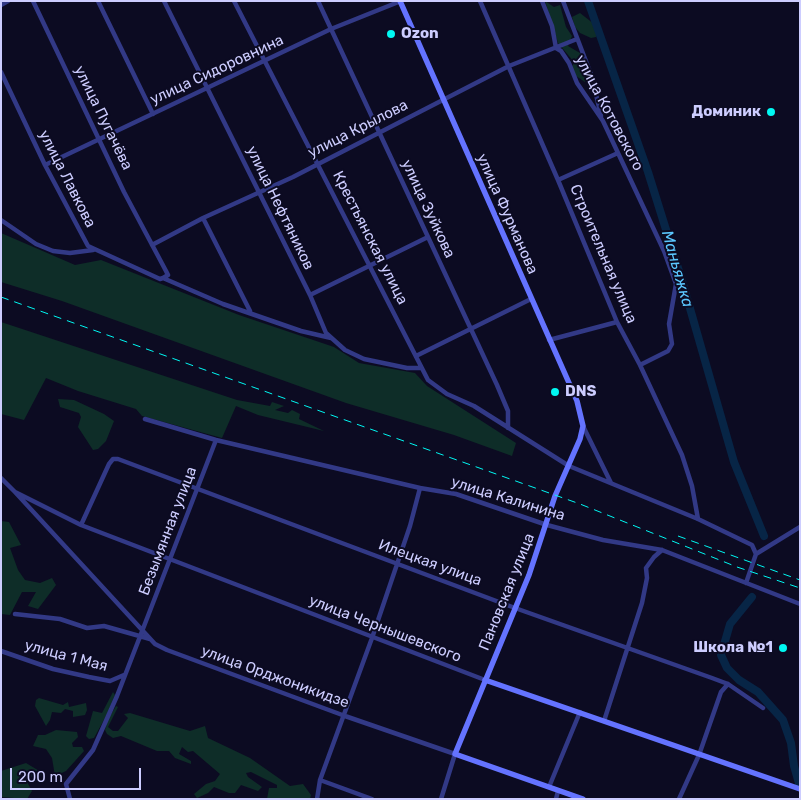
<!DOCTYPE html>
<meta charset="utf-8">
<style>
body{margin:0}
#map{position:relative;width:801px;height:800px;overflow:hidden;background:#0c0b22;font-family:Rubik,sans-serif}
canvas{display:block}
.frame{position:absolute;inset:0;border:2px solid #cdcdff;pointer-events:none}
.scale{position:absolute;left:10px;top:768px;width:131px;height:22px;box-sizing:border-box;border:2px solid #cdcdff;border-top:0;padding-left:6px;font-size:15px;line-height:18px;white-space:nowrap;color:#cdcdff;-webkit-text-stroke:4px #0c0b22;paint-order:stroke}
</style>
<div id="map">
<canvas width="801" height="800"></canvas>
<div class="frame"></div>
<div class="scale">200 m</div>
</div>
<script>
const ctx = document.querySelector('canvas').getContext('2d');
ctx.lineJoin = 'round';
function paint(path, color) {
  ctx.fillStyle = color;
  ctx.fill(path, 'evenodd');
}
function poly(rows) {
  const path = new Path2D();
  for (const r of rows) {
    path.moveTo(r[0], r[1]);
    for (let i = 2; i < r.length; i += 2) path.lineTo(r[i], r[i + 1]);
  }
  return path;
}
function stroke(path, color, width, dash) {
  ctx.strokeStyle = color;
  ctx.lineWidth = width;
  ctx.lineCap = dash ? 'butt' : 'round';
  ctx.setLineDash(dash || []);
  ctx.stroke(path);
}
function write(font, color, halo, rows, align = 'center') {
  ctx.font = font + ' Rubik,sans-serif';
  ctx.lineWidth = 4;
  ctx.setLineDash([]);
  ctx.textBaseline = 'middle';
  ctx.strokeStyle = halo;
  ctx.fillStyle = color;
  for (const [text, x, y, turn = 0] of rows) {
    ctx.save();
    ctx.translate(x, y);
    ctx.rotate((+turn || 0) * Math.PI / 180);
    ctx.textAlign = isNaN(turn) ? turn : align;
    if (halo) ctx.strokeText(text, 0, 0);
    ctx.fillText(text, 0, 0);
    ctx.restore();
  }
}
const green = poly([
 [545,1,554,7,560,5,566,27,572,36,568,46,580,53,587,69,589,78,585,82,576,76,572,67,574,62,558,43],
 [580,13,594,24,597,34,596,37,591,38,580,33,575,27,572,17],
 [1,233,75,265,101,260,239,315,334,347,359,363,415,373,427,386,516,443,512,456,454,435,346,403,62,301,1,282],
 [1,322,237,400,270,406,272,402,284,406,275,410,288,413,292,410,300,414,299,419,324,431,258,415,236,406,222,438,142,416,136,409,78,391,46,378,24,420,1,414],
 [58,399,74,400,104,414,114,421,106,441,98,449,93,450,78,427,81,417,79,413,60,407],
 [1,521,9,522,21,545,10,548,18,570,25,580,40,583,52,578,56,585,38,609,28,606,36,592,22,592,10,615,1,614],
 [113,692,115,695,106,716,94,738,89,739,86,736,93,711,102,713],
 [39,698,63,705,68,702,69,707,86,703,87,710,85,715,73,717,73,711,65,709,61,713,52,712,50,720,46,726,35,706,36,700],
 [116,706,118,707,108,727,113,731,118,731,128,718,124,714,130,713,190,731,205,726,208,738,250,758,290,786,303,784,311,795,310,799,267,799,269,788,277,788,277,785,251,772,246,773,248,777,262,787,258,791,241,785,235,793,229,793,214,787,208,793,197,798,194,794,206,784,215,781,220,774,193,751,188,752,182,747,179,754,191,761,191,764,175,758,169,751,157,751,121,736,113,738,107,734,105,730,107,721],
 [56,730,77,732,78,737,72,743,73,747,82,747,84,751,66,771,55,776,52,758,46,749,33,746,38,735,45,735],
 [26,763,46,775,30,777,27,782,32,791,27,799,1,797,1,771]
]);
const river = poly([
 [588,1,648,172,683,284,734,462,764,536],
 [752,597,730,624,721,655,727,668,739,680,758,692,783,720,791,743,794,766,800,787]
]);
const street = poly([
 [33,1,124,192,166,271,168,275,163,278],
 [98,1,153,114],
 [164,1,310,295,326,333,345,350,364,359,407,368,421,368],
 [234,1,428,380,447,394,474,406,569,466,698,519,752,545,756,554,746,583],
 [318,1,497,385,508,411,508,428],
 [480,1,558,180,617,322,640,365,682,455,692,486,698,519],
 [542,1,552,26,556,48,561,51,569,63,577,83,603,121,664,251,676,284,669,324,672,344,668,351,640,365],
 [563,1,592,77,601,116],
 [1,5,8,1],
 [1,72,45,165,88,246,160,279,163,278,223,304,301,331,331,338],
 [45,165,331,29,401,1],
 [558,180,618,153],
 [203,218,250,311],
 [1,220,36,244,53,251,70,253,93,250],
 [152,245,203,218,293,177,509,66,577,39],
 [310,295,428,237],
 [549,340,617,322],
 [416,356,531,299],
 [145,419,216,440,420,488,456,494,547,525,603,540,662,550,800,604],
 [583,426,611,483],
 [1,478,15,492,81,525,485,680],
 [15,492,155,644,167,650,345,716,455,754,441,799],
 [81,525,109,464,113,459,118,459,515,608,712,678,728,684,763,708],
 [756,554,800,527],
 [15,614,60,619,87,628,104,626,150,639],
 [1,651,53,669,89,677,110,681,124,675],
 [604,721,642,603,647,578,646,568,654,557,662,550],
 [320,780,372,799],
 [549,787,580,712],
 [70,799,66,784,93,750,117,696,216,440],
 [317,799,320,780,372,638,410,526,420,488],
 [556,799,558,791],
 [679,799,699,755,721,692,728,684]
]);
const secondary = poly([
 [400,1,577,401,583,426,580,439,555,496,529,575,455,754,583,799],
 [485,680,800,789]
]);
const rail = poly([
 [1,297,580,504,737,567,800,588],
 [678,536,800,580]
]);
const markers = [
 [391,34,5,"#00f8f2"],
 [771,112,5,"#00f8f2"],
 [555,392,5,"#00f8f2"],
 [783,648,5,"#00f8f2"]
];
const poiNames = [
 ["Ozon",401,34],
 ["Доминик",761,112,"right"],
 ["DNS",565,392],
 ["Школа №1",773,648,"right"]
];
const streetNames = [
 ["улица Сидоровнина",217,70,-25],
 ["улица Котовского",609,113,62],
 ["улица Пугачёва",103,118,64],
 ["улица Крылова",358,129,-27],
 ["улица Лавкова",67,179,63],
 ["улица Нефтяников",280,208,64],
 ["улица Зуйкова",428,209,65],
 ["улица Фурманова",507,214,66],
 ["Крестьянская улица",370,238,63],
 ["Строительная улица",603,254,67],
 ["улица Калинина",508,499,17],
 ["Безымянная улица",168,531,-69],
 ["Илецкая улица",430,563,20],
 ["Пановская улица",507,592,-68],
 ["улица Чернышевского",385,629,21],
 ["улица 1 Мая",66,656,15],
 ["улица Орджоникидзе",275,677,20]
];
const waterNames = [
 ["Маньяжка",677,269,74]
];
paint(green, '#0e2d28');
stroke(river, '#072546', 8);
stroke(street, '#323986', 4.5);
stroke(secondary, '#6473ff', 5.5);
stroke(rail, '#00f8f2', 1, [8, 6]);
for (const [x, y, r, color] of markers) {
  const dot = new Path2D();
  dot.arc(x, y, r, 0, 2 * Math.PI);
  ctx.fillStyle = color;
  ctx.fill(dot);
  stroke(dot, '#0c0b22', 2);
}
write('bold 15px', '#cdcdff', '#0c0b22', poiNames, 'left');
write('15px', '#cdcdff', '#0c0b22', streetNames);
write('italic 16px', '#5bc7ff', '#0c0b22', waterNames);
</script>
